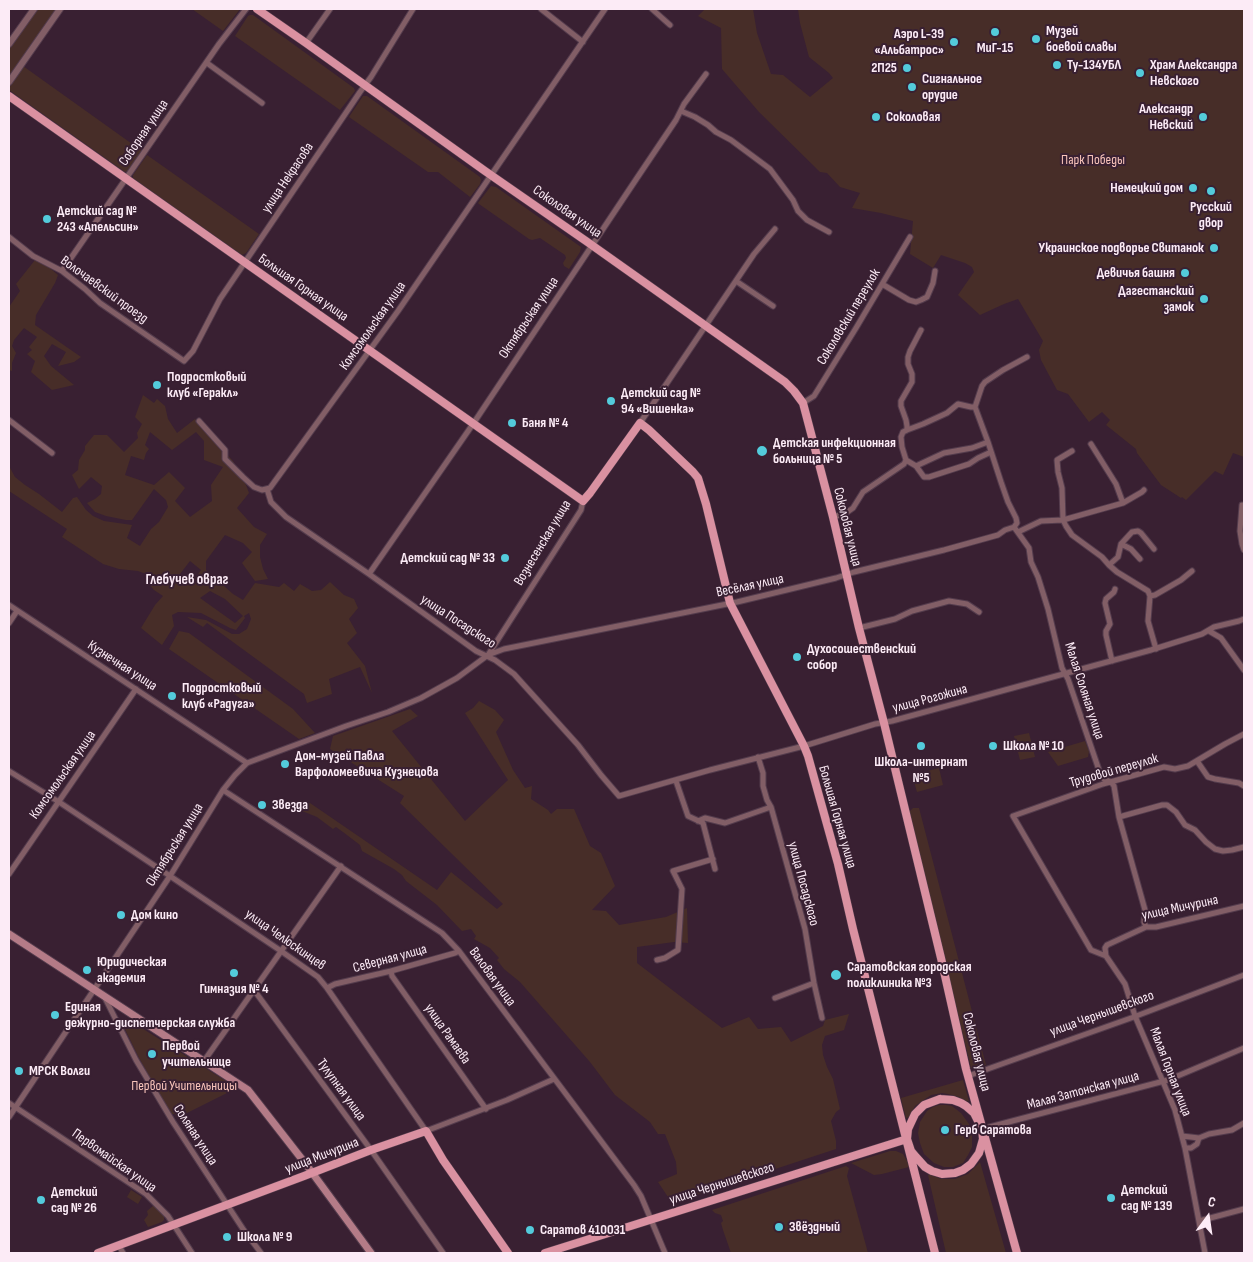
<!DOCTYPE html>
<meta charset="utf-8">
<style>
body{margin:0}
#map{position:relative;width:1253px;height:1262px;overflow:hidden;background:#392032;font-family:"Sofia Sans Condensed",sans-serif}
canvas{display:block}
.frame{position:absolute;inset:0;border:10px solid #fcebf6;pointer-events:none}
.north{position:absolute;left:1183px;top:1192px;width:50px;height:50px;-webkit-text-stroke:4px #392032;paint-order:stroke;rotate:14deg;font-size:14px;font-weight:700;line-height:20px;text-align:center;color:#fcebf6}
.north::after{content:'';display:block;margin:auto;width:18px;height:22px;background:#fcebf6;clip-path:polygon(50% 0,100% 100%,50% 72%,0 100%)}
</style>
<div id="map">
<canvas width="1253" height="1262"></canvas>
<div class="frame"></div>
<div class="north">С</div>
</div>
<script>
const ctx = document.querySelector('canvas').getContext('2d');
ctx.lineJoin = 'round';
function paint(path, color) {
  ctx.fillStyle = color;
  ctx.fill(path, 'evenodd');
}
function poly(rows) {
  const path = new Path2D();
  for (const r of rows) {
    path.moveTo(r[0], r[1]);
    for (let i = 2; i < r.length; i += 2) path.lineTo(r[i], r[i + 1]);
  }
  return path;
}
function stroke(path, color, width, dash) {
  ctx.strokeStyle = color;
  ctx.lineWidth = width;
  ctx.lineCap = dash ? 'butt' : 'round';
  ctx.setLineDash(dash || []);
  ctx.stroke(path);
}
function write(font, color, halo, rows, align = 'center') {
  ctx.font = font + ' "Sofia Sans Condensed",sans-serif';
  ctx.lineWidth = 4;
  ctx.setLineDash([]);
  ctx.textBaseline = 'middle';
  ctx.strokeStyle = halo;
  ctx.fillStyle = color;
  for (const [text, x, y, turn = 0] of rows) {
    ctx.save();
    ctx.translate(x, y);
    ctx.rotate((+turn || 0) * Math.PI / 180);
    ctx.textAlign = isNaN(turn) ? turn : align;
    if (halo) ctx.strokeText(text, 0, 0);
    ctx.fillText(text, 0, 0);
    ctx.restore();
  }
}
const green = poly([
 [37,9,56,9,9,77,9,49],
 [192,9,240,9,223,31],
 [705,9,753,9,757,33,771,74,783,75,810,97,833,78,829,73,809,57,800,23,798,9,1244,9,1244,457,1233,453,1223,475,1215,471,1186,500,1182,497,1181,498,1161,485,1137,453,1136,449,1106,425,1110,420,1102,412,1089,422,1068,394,1057,390,1041,360,1039,350,1043,341,1018,299,1004,304,980,315,958,295,974,272,972,267,965,263,941,255,933,268,910,254,913,221,881,213,852,208,860,193,840,187,827,173,820,172,759,112,722,69,721,28,698,16],
 [250,15,253,15,354,88,355,91,340,110,235,36,248,16],
 [23,66,142,151,128,171,125,172,9,90,9,85],
 [363,96,367,96,480,177,481,180,480,184,471,196,470,197,438,172,428,172,349,117],
 [147,155,259,234,246,253,242,255,133,178,133,175],
 [491,186,496,187,581,247,580,252,569,269,564,266,563,263,566,258,565,255,540,238,532,240,529,239,479,204,478,203],
 [35,260,45,264,58,275,55,283,36,315,35,325,81,357,74,362,58,366,66,352,52,344,44,356,51,366,74,385,52,390,31,372,35,361,27,354,32,350,29,347,37,337,24,328,14,340,12,346,16,353,12,363,12,371,9,370,9,307,20,291,16,284],
 [143,395,154,403,157,399,165,406,168,419,177,433,195,419,233,461,246,485,249,493,237,508,254,527,267,534,260,545,260,557,263,569,268,579,255,581,242,563,252,552,243,543,225,535,206,561,206,570,233,594,243,600,255,583,279,587,284,583,294,591,300,584,312,591,321,590,330,582,344,595,354,599,358,608,349,619,357,633,347,643,365,666,372,693,360,667,329,679,332,694,307,703,304,694,207,623,203,627,187,617,206,620,232,634,239,634,247,629,251,619,249,613,244,616,245,618,236,630,230,628,201,613,178,612,172,615,174,626,162,645,141,628,155,605,163,596,154,590,147,582,146,574,138,571,119,569,103,564,62,537,67,529,9,491,9,466,15,477,25,485,39,494,62,512,73,498,77,497,86,510,93,516,104,521,132,525,127,538,140,546,151,529,159,522,168,507,166,500,154,489,132,520,126,520,106,516,95,512,87,503,95,499,101,494,102,486,91,477,79,489,72,475,78,470,79,460,85,450,85,446,94,435,107,435,124,452,138,438,137,433,142,424,135,417],
 [150,432,172,450,196,432,204,441,204,460,223,467,211,485,212,501,190,517,175,501,185,488,169,472,154,485,125,475,131,456,144,460,146,453,149,449,145,445],
 [190,561,201,570,190,585,180,574],
 [210,591,225,599,243,616,235,623,200,598],
 [179,631,189,633,293,709,315,733,299,739,169,649],
 [479,701,495,710,504,720,496,732,513,770,525,788,532,786,531,799,548,810,551,814,557,809,574,809,590,846,601,853,615,886,592,910,606,911,619,925,666,917,687,908,688,943,674,942,637,947,637,963,722,1028,749,1017,758,1029,781,1027,791,1042,823,1026,825,1020,849,1014,844,1030,825,1036,822,1045,823,1055,827,1067,833,1079,840,1109,836,1112,831,1121,836,1141,836,1149,672,1203,658,1182,677,1174,676,1162,665,1134,658,1134,650,1122,615,1095,590,1062,520,982,504,969,497,960,499,958,490,948,474,939,476,936,471,929,462,931,437,905,406,881,402,875,394,869,362,851,360,845,343,832,336,827,333,829,317,817,302,811,301,808,310,803,437,890,451,872,497,909,503,904,400,803,404,796,330,749,333,736,410,709,418,716,392,731,465,821,508,780,465,713,473,708],
 [1029,733,1035,757,1020,760,1014,736],
 [1085,741,1089,751,1088,757,1058,766,1048,752],
 [939,768,943,785,917,792,912,775],
 [913,808,919,808,986,1065,974,1070,971,1068,909,812],
 [129,1020,237,1088,177,1118,175,1114,170,1114,139,1058,123,1025,125,1022],
 [963,1080,969,1101,966,1102,959,1097,948,1094,942,1093,931,1095,915,1106,909,1117,906,1118,901,1098],
 [939,1105,946,1105,952,1106,961,1113,969,1124,972,1133,972,1147,968,1155,963,1163,953,1167,944,1167,934,1163,924,1154,920,1143,918,1133,920,1122,927,1111,933,1107],
 [890,1151,896,1151,903,1154,907,1161,909,1167,882,1174,874,1175,851,1163],
 [980,1162,1006,1253,946,1253,928,1175,929,1174,941,1179,955,1179,968,1174],
 [846,1166,849,1168,847,1176,868,1253,731,1253,723,1230,721,1223,723,1221,721,1215,715,1213,712,1210],
 [131,1190,142,1197,138,1204,127,1197],
 [154,1205,164,1215,164,1220,162,1222,148,1227,144,1220,148,1215,147,1211]
]);
const minor = poly([
 [541,9,583,42],
 [652,9,670,25],
 [306,43,330,9],
 [207,63,262,103],
 [681,111,695,117,708,125,716,132,731,140,766,166,770,169,793,200,798,211,807,220,829,232],
 [9,237,33,256,62,271,85,289,100,303,184,361,193,351,220,299,360,92,371,77,413,9],
 [62,271,219,44,246,9],
 [736,281,773,306],
 [882,284,909,300,916,302,921,300,927,297,933,283,935,271],
 [803,403,814,396,856,328,910,237],
 [975,407,988,442,1001,482,1008,502,1016,518,1017,523,1014,527],
 [975,407,982,386,985,382,1003,370,1027,357],
 [9,420,52,453],
 [199,421,225,450,225,459,243,477,254,487,262,490,270,488,398,311,605,9],
 [640,423,754,254,775,229],
 [907,430,923,424,947,413,958,404,971,407,975,407],
 [1091,444,1116,484,1123,503],
 [1072,451,1057,460,1058,472,1062,488,1063,520,1066,526,1072,535,1102,557,1109,565,1117,572,1148,591,1150,596],
 [906,460,902,447,901,437,903,432,907,430,907,426,906,420,901,406,901,401,912,382,912,374,908,364,908,357,910,351,921,330],
 [906,460,916,466,924,477,929,477,969,464,978,458,991,452],
 [916,466,944,453,972,448,988,442],
 [267,489,271,502,286,517,369,574,476,651,495,660,514,674,578,745,601,775,619,796,710,770,804,746,875,724,892,721,1151,650,1202,634,1214,627,1239,621,1244,619],
 [1242,505,1240,531,1242,544,1244,550],
 [833,517,846,513,853,508,863,492,904,464,906,460],
 [1014,527,1029,548,1031,562,1038,577,1048,609,1062,668,1068,679,1100,773,1104,779,1111,782,1114,786,1119,817,1145,910,1144,922,1146,927],
 [1018,532,1041,521,1063,520,1123,503,1142,492,1144,490],
 [1121,544,1131,549,1140,559],
 [1109,565,1118,557,1121,544,1132,532,1138,531,1141,533,1154,549],
 [369,574,473,424,637,178,676,120,684,104,706,74],
 [1150,596,1148,621,1156,649],
 [1150,596,1155,595,1181,580,1192,571],
 [9,605,247,763],
 [9,623,17,611],
 [859,628,895,619,912,611,949,601,967,604,979,612],
 [1209,631,1221,638,1244,670],
 [488,655,504,649,737,602,836,578,854,572,944,550,998,535,1005,530,1014,527],
 [1112,661,1106,635,1106,631,1110,624,1105,603,1106,599,1114,592,1115,589],
 [758,757,763,773,763,786,767,800,771,807,805,929,814,983,822,1018],
 [1197,761,1208,777,1215,779,1239,783,1244,786],
 [9,771,59,802,170,876,281,951,318,977,327,988,426,1131,507,1100,554,1079],
 [676,781,688,816,703,823,715,869],
 [223,790,442,933,459,951,634,1185,641,1196,665,1253],
 [1119,817,1162,805,1167,805,1176,812,1185,825,1195,830,1206,842,1215,849,1223,851,1232,850,1244,847],
 [698,821,705,818,725,823,771,807],
 [9,874,136,689],
 [1106,956,1105,948,1107,945,1146,927,1156,927,1244,906],
 [657,960,665,958,678,950,682,889,673,871,713,859],
 [391,971,392,976,486,1109],
 [327,988,335,984,391,971,455,953,459,951],
 [254,990,371,1150,443,1253],
 [105,998,136,1060,173,1122,243,1229,261,1253],
 [775,998,814,983],
 [204,1061,341,866],
 [968,1076,1131,1018,1244,975],
 [9,1103,146,1194,168,1216,192,1253],
 [9,1117,170,876,223,790,235,775,247,763,346,726,388,712,421,698,457,678,488,655,581,510,583,501],
 [982,1129,1168,1080,1244,1048],
 [1182,1136,1199,1138],
 [1185,1148,1191,1148,1197,1144,1199,1138,1209,1134,1232,1130,1244,1123],
 [1199,1221,1244,1209],
 [119,1246,123,1253],
 [1205,1253,1185,1148,1175,1110,1135,1016,1125,984,1106,956,1091,950,1013,816,1103,784,1164,767,1175,769,1188,766,1225,744,1244,734]
]);
const tertiary = poly([
 [9,44,34,9],
 [9,82,60,9]
]);
const secondary = poly([
 [9,934,248,1090,308,1167,371,1253]
]);
const primary = poly([
 [257,9,306,43,485,171,586,241,785,382,794,391,803,403,833,517,859,628,884,723,941,958,966,1069,1017,1253],
 [9,96,583,501,590,493,640,423,649,430,693,472,698,478,706,504,730,603,804,746,808,756,838,864,853,929,935,1253],
 [940,1099,953,1100,961,1103,966,1106,974,1113,982,1129,983,1139,979,1153,971,1164,963,1170,955,1173,942,1174,932,1171,925,1167,916,1157,911,1151,907,1139,908,1129,915,1114,924,1105,940,1099],
 [98,1253,304,1176,371,1150,426,1131,443,1160,508,1253],
 [545,1253,907,1139]
]);
const markers = [
 [995,32,5,"#53cbdb"],
 [1036,39,5,"#53cbdb"],
 [954,42,5,"#53cbdb"],
 [1057,65,5,"#53cbdb"],
 [907,68,5,"#53cbdb"],
 [1140,73,5,"#53cbdb"],
 [912,87,5,"#53cbdb"],
 [876,117,5,"#53cbdb"],
 [1203,117,5,"#53cbdb"],
 [1193,188,5,"#53cbdb"],
 [1211,191,5,"#53cbdb"],
 [47,219,5,"#53cbdb"],
 [1214,248,5,"#53cbdb"],
 [1185,273,5,"#53cbdb"],
 [1204,299,5,"#53cbdb"],
 [157,385,5,"#53cbdb"],
 [611,401,5,"#53cbdb"],
 [512,423,5,"#53cbdb"],
 [762,451,6,"#53cbdb"],
 [505,558,5,"#53cbdb"],
 [797,657,5,"#53cbdb"],
 [172,696,5,"#53cbdb"],
 [921,746,5,"#53cbdb"],
 [993,746,5,"#53cbdb"],
 [285,764,5,"#53cbdb"],
 [262,805,5,"#53cbdb"],
 [121,915,5,"#53cbdb"],
 [87,970,5,"#53cbdb"],
 [234,973,5,"#53cbdb"],
 [836,975,6,"#53cbdb"],
 [55,1015,5,"#53cbdb"],
 [152,1054,5,"#53cbdb"],
 [19,1071,5,"#53cbdb"],
 [945,1130,5,"#53cbdb"],
 [1111,1198,5,"#53cbdb"],
 [41,1200,5,"#53cbdb"],
 [779,1227,5,"#53cbdb"],
 [530,1230,5,"#53cbdb"],
 [227,1237,5,"#53cbdb"]
];
const poiNames = [
 ["Музей",1046,31],
 ["боевой славы",1046,47],
 ["Аэро L-39",944,34,"right"],
 ["«Альбатрос»",944,50,"right"],
 ["МиГ-15",995,48,"center"],
 ["Ту-134УБЛ",1067,65],
 ["Храм Александра",1150,65],
 ["Невского",1150,81],
 ["2П25",897,68,"right"],
 ["Сигнальное",922,79],
 ["орудие",922,95],
 ["Александр",1193,109,"right"],
 ["Невский",1193,125,"right"],
 ["Соколовая",886,117],
 ["Немецкий дом",1183,188,"right"],
 ["Русский",1211,207,"center"],
 ["двор",1211,223,"center"],
 ["Детский сад №",57,211],
 ["243 «Апельсин»",57,227],
 ["Украинское подворье Свитанок",1204,248,"right"],
 ["Девичья башня",1175,273,"right"],
 ["Дагестанский",1194,291,"right"],
 ["замок",1194,307,"right"],
 ["Подростковый",167,377],
 ["клуб «Геракл»",167,393],
 ["Детский сад №",621,393],
 ["94 «Вишенка»",621,409],
 ["Баня № 4",522,423],
 ["Детская инфекционная",773,443],
 ["больница № 5",773,459],
 ["Детский сад № 33",495,558,"right"],
 ["Духосошественский",807,649],
 ["собор",807,665],
 ["Подростковый",182,688],
 ["клуб «Радуга»",182,704],
 ["Школа № 10",1003,746],
 ["Дом-музей Павла",295,756],
 ["Варфоломеевича Кузнецова",295,772],
 ["Школа-интернат",921,762,"center"],
 ["№5",921,778,"center"],
 ["Звезда",272,805],
 ["Дом кино",131,915],
 ["Юридическая",97,962],
 ["академия",97,978],
 ["Саратовская городская",847,967],
 ["поликлиника №3",847,983],
 ["Гимназия № 4",234,989,"center"],
 ["Единая",65,1007],
 ["дежурно-диспетчерская служба",65,1023],
 ["Первой",162,1046],
 ["учительнице",162,1062],
 ["МРСК Волги",29,1071],
 ["Герб Саратова",955,1130],
 ["Детский",1121,1190],
 ["сад № 139",1121,1206],
 ["Детский",51,1192],
 ["сад № 26",51,1208],
 ["Звёздный",789,1227],
 ["Саратов 410031",540,1230],
 ["Школа № 9",237,1237]
];
const streetNames = [
 ["Соборная улица",144,133,-56],
 ["улица Некрасова",288,178,-56],
 ["Соколовая улица",567,212,35],
 ["Большая Горная улица",303,288,35],
 ["Волочаевский проезд",104,290,36],
 ["Соколовский переулок",849,317,-59],
 ["Октябрьская улица",529,318,-56],
 ["Комсомольская улица",373,326,-55],
 ["Соколовая улица",847,527,76],
 ["Вознесенская улица",543,543,-59],
 ["Весёлая улица",750,586,-12],
 ["улица Посадского",458,622,33],
 ["Кузнечная улица",122,666,33],
 ["Малая Соляная улица",1084,691,72],
 ["улица Рогожина",930,699,-15],
 ["Трудовой переулок",1114,771,-16],
 ["Комсомольская улица",63,775,-55],
 ["Большая Горная улица",837,817,74],
 ["Октябрьская улица",175,845,-58],
 ["улица Посадского",803,884,75],
 ["улица Мичурина",1180,908,-12],
 ["улица Челюскинцев",285,940,35],
 ["Северная улица",390,959,-15],
 ["Валовая улица",492,977,54],
 ["улица Чернышевского",1102,1014,-20],
 ["улица Рамаева",447,1034,55],
 ["Соколовая улица",976,1052,76],
 ["Малая Горная улица",1170,1072,69],
 ["Тулупная улица",341,1090,54],
 ["Малая Затонская улица",1083,1091,-15],
 ["Соляная улица",195,1135,57],
 ["улица Мичурина",322,1156,-21],
 ["Первомайская улица",114,1161,35],
 ["улица Чернышевского",722,1184,-18]
];
const parkNames = [
 ["Парк Победы",1093,160],
 ["Первой Учительницы",184,1086]
];
const neighbourhoodNames = [
 ["Глебучев овраг",187,580]
];
paint(green, '#472d28');
stroke(minor, '#543c4d', 7);
stroke(tertiary, '#543c4d', 8);
stroke(secondary, '#543c4d', 9);
stroke(primary, '#543c4d', 9);
stroke(minor, '#825e66', 5);
stroke(tertiary, '#825e66', 6);
stroke(secondary, '#b47b87', 7);
stroke(primary, '#da91a1', 8);
for (const [x, y, r, color] of markers) {
  const dot = new Path2D();
  dot.arc(x, y, r, 0, 2 * Math.PI);
  ctx.fillStyle = color;
  ctx.fill(dot);
  stroke(dot, '#392032', 2);
}
write('bold 14px', '#fcebf6', '#392032', poiNames, 'left');
write('14px', '#fcebf6', '#392032', streetNames);
write('14px', '#f8c4ba', '#392032', parkNames);
write('bold 15px', '#fcebf6', '#392032', neighbourhoodNames);
</script>
